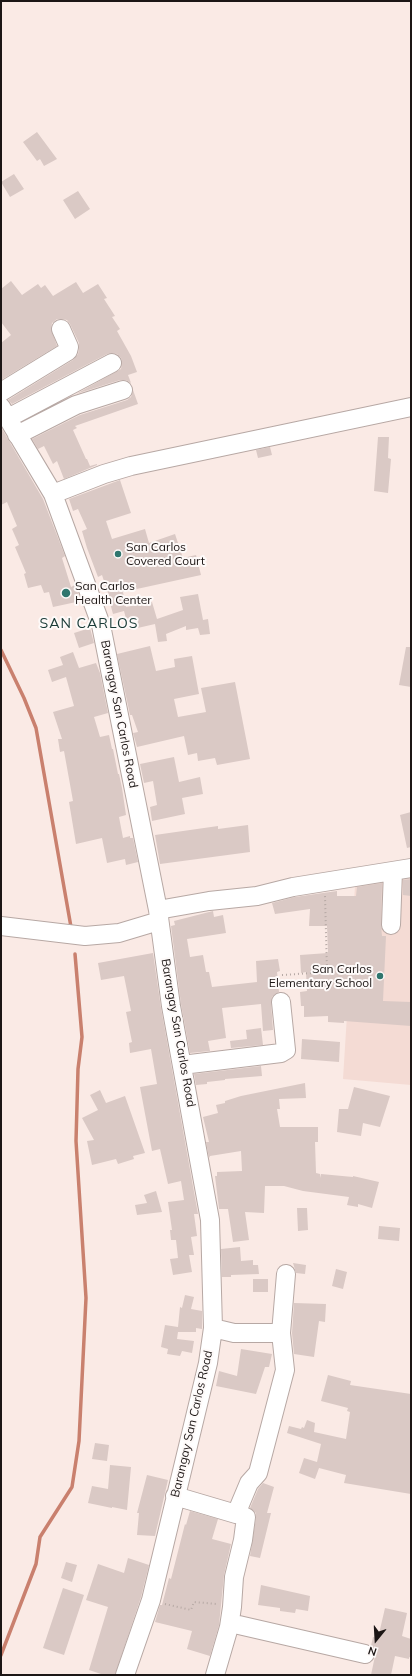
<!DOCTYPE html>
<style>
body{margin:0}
#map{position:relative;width:412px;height:1676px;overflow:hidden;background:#faeae5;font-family:Mulish,sans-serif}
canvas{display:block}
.frame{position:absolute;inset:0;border:2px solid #1c1615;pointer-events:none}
.north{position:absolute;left:356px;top:1620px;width:40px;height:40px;-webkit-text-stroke:3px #fefaf9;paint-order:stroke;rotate:198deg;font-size:11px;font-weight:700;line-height:16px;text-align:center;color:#1c1615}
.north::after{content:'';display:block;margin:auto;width:14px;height:18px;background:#1c1615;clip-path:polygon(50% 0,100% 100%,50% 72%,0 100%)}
</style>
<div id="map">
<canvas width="412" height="1676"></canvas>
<div class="frame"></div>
<div class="north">N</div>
</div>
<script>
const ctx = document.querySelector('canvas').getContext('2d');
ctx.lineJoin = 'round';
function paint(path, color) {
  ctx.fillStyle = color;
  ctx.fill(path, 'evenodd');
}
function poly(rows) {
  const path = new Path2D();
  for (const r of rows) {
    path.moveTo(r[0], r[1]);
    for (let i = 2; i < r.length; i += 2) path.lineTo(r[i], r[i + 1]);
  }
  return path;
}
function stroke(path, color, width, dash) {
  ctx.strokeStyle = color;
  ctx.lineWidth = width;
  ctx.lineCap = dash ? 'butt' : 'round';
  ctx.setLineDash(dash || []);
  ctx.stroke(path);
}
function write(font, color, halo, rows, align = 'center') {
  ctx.font = font + ' Mulish,sans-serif';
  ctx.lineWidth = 4;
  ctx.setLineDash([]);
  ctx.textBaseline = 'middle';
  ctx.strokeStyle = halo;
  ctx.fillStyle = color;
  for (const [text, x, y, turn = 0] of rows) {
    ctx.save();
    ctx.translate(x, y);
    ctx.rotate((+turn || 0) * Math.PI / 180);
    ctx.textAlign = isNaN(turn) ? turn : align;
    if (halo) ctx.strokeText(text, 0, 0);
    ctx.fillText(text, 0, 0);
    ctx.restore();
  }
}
const built = poly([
 [356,870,411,874,411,1085,343,1079]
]);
const stream = poly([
 [1,650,24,698,36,728,71,927],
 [1,1655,36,1564,40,1537,72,1487,79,1441,86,1298,76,1141,78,1069,82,1037,75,954]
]);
const building = poly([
 [37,132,57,159,44,166,40,159,37,161,23,142],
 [14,174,24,189,10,197,1,182],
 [78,191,90,209,75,219,63,200],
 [11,281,22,295,38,284,41,288,45,285,53,296,76,282,83,293,98,284,107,298,104,299,115,316,112,317,120,329,117,331,131,356,137,372,128,375,131,383,126,380,120,380,76,394,121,369,122,363,121,358,117,354,112,353,107,354,12,404,8,400,73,360,78,354,79,349,79,343,70,324,67,320,62,319,57,319,52,323,51,328,57,346,1,380,1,343,11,335,1,322,1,289],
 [133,390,138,404,75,426,77,428,73,430,86,459,87,459,90,466,97,464,97,465,64,479,57,461,53,464,44,446,38,449,32,439,80,415,127,400,131,397],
 [1,427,43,499,65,556,62,558,71,587,75,585,81,601,53,607,49,592,44,593,41,585,28,588,24,574,26,573,15,547,19,545,12,529,17,526,7,502,1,505],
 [378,437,389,437,388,458,391,459,388,493,374,491],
 [270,447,272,455,258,458,256,450],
 [120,480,131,513,106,521,112,539,145,529,149,543,175,534,183,558,196,555,201,575,123,592,126,607,152,602,157,619,183,610,180,597,198,594,203,620,208,619,210,634,200,635,198,628,186,630,186,626,166,634,167,641,158,642,155,624,129,630,124,611,113,614,110,603,111,602,102,575,98,577,87,548,82,531,87,529,78,509,73,511,69,499],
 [90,628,94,643,79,648,74,633],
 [150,646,156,671,175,667,174,659,192,656,199,694,174,699,178,717,206,712,201,688,235,682,250,759,217,765,215,758,198,761,197,753,188,755,184,736,137,747,133,733,138,732,132,715,130,715,117,654],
 [406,647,411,647,411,687,399,685],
 [73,652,79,668,96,663,100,673,108,713,94,717,100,737,109,735,112,749,113,749,118,774,119,774,122,788,126,815,119,817,123,838,130,836,130,838,133,838,138,862,126,865,125,859,107,863,102,838,76,844,69,802,73,801,64,751,60,752,58,739,62,739,53,712,74,706,66,677,52,682,48,670,63,665,60,657],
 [174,757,179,782,200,777,203,794,182,798,185,814,152,821,150,807,157,805,153,781,144,783,140,764],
 [411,812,411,847,407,848,400,815],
 [248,825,250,852,160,864,155,835,218,826,218,829],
 [411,879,411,896,403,895,403,880],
 [382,883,381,925,382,936,386,936,383,1001,411,1002,411,1026,344,1021,344,1023,328,1022,328,1016,304,1017,304,1006,301,1006,300,992,307,991,306,972,301,973,300,955,328,953,327,926,309,926,310,909,275,914,272,903,295,897,337,891,337,896,356,896,357,887],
 [213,911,214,917,223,915,226,933,187,939,190,957,203,955,206,972,209,972,212,987,257,982,256,961,278,959,280,971,277,972,279,992,272,997,271,1003,273,1030,263,1031,261,1004,222,1008,226,1038,208,1041,210,1051,190,1053,181,1004,171,926,175,925,174,921],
 [153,953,161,1008,198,1214,194,1214,197,1236,191,1237,194,1255,189,1255,192,1272,173,1275,170,1259,178,1258,176,1240,171,1240,170,1230,172,1230,168,1202,184,1200,181,1181,168,1184,160,1149,152,1151,140,1087,157,1084,151,1049,130,1053,129,1043,132,1042,126,1012,131,1011,124,976,101,980,98,963],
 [261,1028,263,1045,231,1048,230,1041,247,1039,246,1030],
 [302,1039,340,1042,339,1062,301,1059],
 [261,1066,262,1076,225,1079,225,1080,207,1082,207,1084,196,1085,194,1074],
 [305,1083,306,1098,279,1099,280,1109,277,1109,280,1127,318,1127,318,1142,315,1142,316,1173,320,1174,320,1178,321,1174,353,1177,353,1176,379,1182,372,1208,358,1204,358,1207,347,1205,349,1197,303,1191,284,1186,265,1186,264,1213,245,1212,249,1240,233,1242,228,1209,219,1209,215,1176,217,1176,217,1172,242,1171,241,1151,210,1156,209,1158,206,1142,209,1142,203,1117,218,1113,216,1105,225,1103,225,1101,241,1096],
 [354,1087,390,1096,380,1127,363,1123,361,1136,337,1132,339,1109,348,1109],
 [100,1090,106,1103,125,1096,145,1153,133,1156,134,1159,118,1164,116,1159,92,1165,87,1141,94,1140,82,1118,98,1110,90,1095],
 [156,1191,162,1212,137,1215,135,1205,147,1203,144,1195],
 [297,1208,307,1208,308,1230,298,1231],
 [379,1226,400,1228,399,1241,378,1239],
 [240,1247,241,1261,253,1260,253,1265,258,1265,259,1274,231,1275,231,1277,222,1277,221,1249],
 [293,1263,306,1265,305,1274,296,1273],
 [336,1269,347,1272,343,1289,332,1286],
 [253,1279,268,1279,268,1292,253,1292],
 [185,1295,194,1297,191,1309,202,1311,202,1329,196,1328,196,1332,178,1332,177,1339,194,1341,192,1353,182,1351,180,1356,167,1354,168,1349,161,1347,165,1325,178,1327,180,1307,182,1308],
 [294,1303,326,1304,325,1322,319,1321,314,1357,294,1354,292,1333],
 [241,1349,272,1354,269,1367,265,1367,256,1394,216,1386,219,1371,237,1376],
 [328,1375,351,1381,350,1385,411,1394,411,1494,344,1483,346,1475,319,1468,315,1479,299,1473,304,1458,317,1462,321,1444,287,1433,289,1426,301,1429,302,1427,304,1428,307,1420,315,1423,314,1432,346,1439,350,1412,347,1411,348,1408,321,1401],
 [95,1443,109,1445,107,1461,92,1459],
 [110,1465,131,1467,127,1510,112,1507,112,1508,88,1503,92,1486,108,1489],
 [147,1475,168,1480,155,1536,137,1535,139,1513,137,1513],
 [263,1483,274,1487,267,1513,271,1513,260,1558,250,1556,256,1518,256,1513,250,1508,258,1489],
 [190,1511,218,1519,212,1539,231,1544,224,1575,219,1625,210,1656,187,1649,192,1631,155,1622,160,1605,162,1605,169,1578,171,1579,185,1524,186,1525],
 [128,1558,149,1565,141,1597,115,1675,104,1675,89,1670,108,1607,86,1600,98,1564,124,1573],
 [66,1562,77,1565,72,1582,61,1578],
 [261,1585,310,1596,308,1611,296,1609,295,1613,280,1611,280,1608,258,1605],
 [63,1588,84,1595,64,1655,43,1648],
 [385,1608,407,1613,402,1636,411,1639,411,1658,409,1657,409,1659,395,1656,391,1675,371,1675,375,1656,375,1651,371,1646,373,1637,378,1638]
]);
const path = poly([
 [282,975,327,972,325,896],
 [165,1604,191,1610,194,1602,217,1604]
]);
const minor = poly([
 [1,392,68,351,69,347,61,329],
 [1,407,53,494,101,625,158,910,171,1006,210,1220,213,1328,208,1363,151,1600,125,1675],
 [8,418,112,363],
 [17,435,76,405,123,390],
 [53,494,104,474,131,466,411,407],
 [158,910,209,901,257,896,293,887,411,868],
 [391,925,393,871],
 [1,926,85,936,119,933,159,921],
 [182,1065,281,1053,286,1050,281,1002],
 [213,1328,234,1333,281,1333],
 [175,1496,236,1514],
 [230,1623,365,1654],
 [215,1675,229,1627,232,1607,234,1577,243,1540,246,1517,236,1514,249,1483,258,1473,285,1370,281,1333,286,1274]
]);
const markers = [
 [118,554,4,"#2f766e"],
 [66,593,5,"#2f766e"],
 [380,976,4,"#2f766e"]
];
const poiNames = [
 ["San Carlos",126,547],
 ["Covered Court",126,561],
 ["San Carlos",75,586],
 ["Health Center",75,600],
 ["San Carlos",372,969,"right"],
 ["Elementary School",372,983,"right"]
];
const streetNames = [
 ["Barangay San Carlos Road",119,714,79],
 ["Barangay San Carlos Road",178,1033,80],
 ["Barangay San Carlos Road",192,1424,-77]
];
const quarterNames = [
 ["SAN CARLOS",89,624]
];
paint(built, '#f4dbd4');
stroke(stream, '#c9806e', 3.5);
paint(building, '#dac9c5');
stroke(minor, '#b7a8a4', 20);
stroke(path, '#b5a8a4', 2, [1, 3]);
stroke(minor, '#fff', 18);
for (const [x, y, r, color] of markers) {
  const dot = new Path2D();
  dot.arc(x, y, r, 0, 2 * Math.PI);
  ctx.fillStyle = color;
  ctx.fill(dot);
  stroke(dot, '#fefaf9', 1.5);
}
write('12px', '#1c1615', '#fefaf9', poiNames, 'left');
write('12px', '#1c1615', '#fefaf9', streetNames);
ctx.letterSpacing = '1px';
write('14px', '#1a3b37', '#fefaf9', quarterNames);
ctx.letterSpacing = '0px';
</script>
